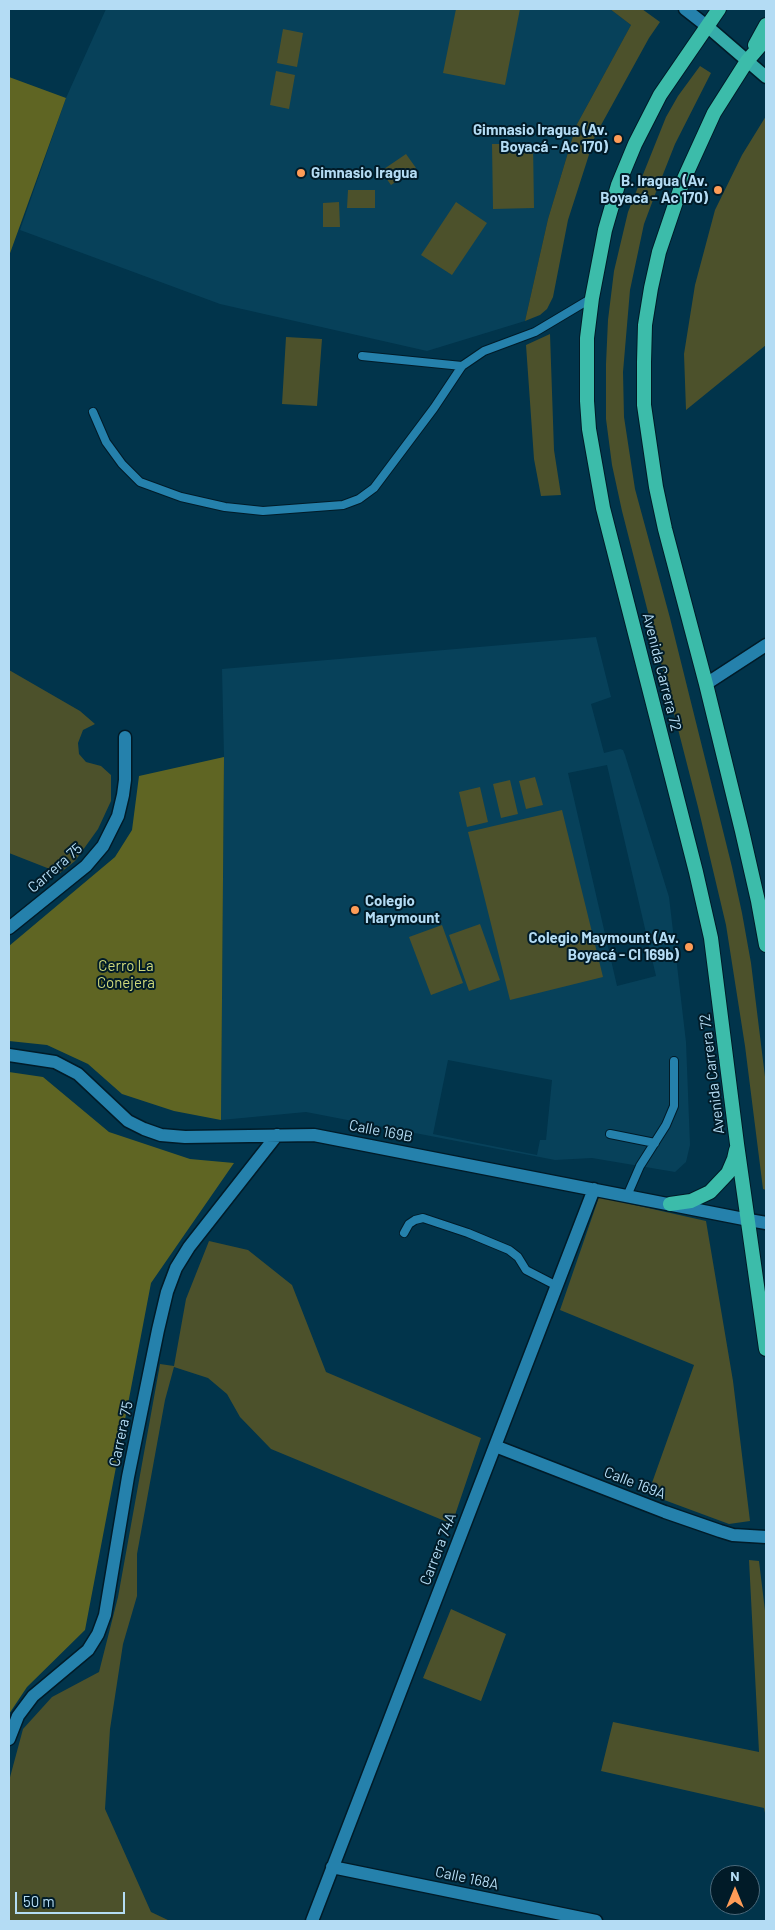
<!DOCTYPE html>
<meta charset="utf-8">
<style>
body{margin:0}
#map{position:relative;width:775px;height:1930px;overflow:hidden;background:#01344b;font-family:Barlow,sans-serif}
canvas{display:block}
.frame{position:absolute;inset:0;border:10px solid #b4dcf4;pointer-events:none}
.north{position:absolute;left:710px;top:1865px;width:50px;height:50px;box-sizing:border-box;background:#011b28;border:1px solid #49687a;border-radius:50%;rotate:0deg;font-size:14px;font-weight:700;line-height:20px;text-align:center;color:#b4dcf4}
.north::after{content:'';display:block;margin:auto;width:18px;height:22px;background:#fe9c57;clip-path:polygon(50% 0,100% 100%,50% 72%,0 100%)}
.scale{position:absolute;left:15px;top:1892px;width:110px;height:22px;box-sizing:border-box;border:2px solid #b4dcf4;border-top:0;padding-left:6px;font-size:15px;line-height:18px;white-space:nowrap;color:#b4dcf4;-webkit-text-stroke:4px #011b28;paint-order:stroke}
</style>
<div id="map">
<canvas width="775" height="1930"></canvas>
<div class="frame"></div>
<div class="north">N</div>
<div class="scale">50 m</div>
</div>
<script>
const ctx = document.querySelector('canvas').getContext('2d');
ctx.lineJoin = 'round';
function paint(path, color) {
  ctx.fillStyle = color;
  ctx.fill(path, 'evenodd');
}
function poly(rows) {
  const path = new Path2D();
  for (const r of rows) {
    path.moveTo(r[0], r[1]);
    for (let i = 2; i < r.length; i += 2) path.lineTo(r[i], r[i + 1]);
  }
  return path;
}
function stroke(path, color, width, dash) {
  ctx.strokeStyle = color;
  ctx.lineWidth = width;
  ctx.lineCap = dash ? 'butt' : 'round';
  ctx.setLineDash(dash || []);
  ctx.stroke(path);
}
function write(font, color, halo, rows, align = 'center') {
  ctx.font = font + ' Barlow,sans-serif';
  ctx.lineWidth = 4;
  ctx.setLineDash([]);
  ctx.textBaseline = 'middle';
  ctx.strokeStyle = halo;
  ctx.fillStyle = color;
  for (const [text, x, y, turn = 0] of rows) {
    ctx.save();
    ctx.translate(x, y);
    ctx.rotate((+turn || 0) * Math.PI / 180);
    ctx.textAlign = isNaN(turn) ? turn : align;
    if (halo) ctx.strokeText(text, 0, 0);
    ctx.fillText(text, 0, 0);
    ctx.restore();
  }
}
const built = poly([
 [106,9,610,9,631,25,576,126,548,219,525,321,427,351,220,304,20,230,66,98],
 [596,637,611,697,591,704,604,753,620,749,623,750,625,755,669,897,686,1042,690,1145,686,1162,675,1172,592,1158,555,1160,306,1112,221,1120,224,757,222,669],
 [607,765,656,976,617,986,568,773],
 [448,1060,552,1080,546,1140,540,1140,537,1155,433,1134]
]);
const green = poly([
 [456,9,520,9,505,85,443,73],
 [610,9,642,9,660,22,649,38,595,136,568,220,553,297,547,309,540,315,525,321,548,219,576,126,631,25],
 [283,29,303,33,297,67,277,63],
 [700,66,711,73,675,144,656,192,644,224,630,290,623,372,624,417,635,489,670,618,732,867,742,913,751,963,766,1085,766,1190,763,1189,745,1046,726,925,698,807,622,511,612,465,606,419,606,364,608,320,614,271,628,212,666,117,678,96],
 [276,71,295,75,289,109,270,105],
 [766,116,766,345,686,410,684,354,695,285,715,210,742,155],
 [492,144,533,144,534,208,493,209],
 [406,154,416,168,391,185,381,171],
 [348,190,375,190,375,208,347,208],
 [339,202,340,227,323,227,323,203],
 [456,202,487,223,452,275,421,255],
 [550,334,554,450,561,495,541,496,534,459,526,345],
 [286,337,322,339,317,406,282,404],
 [9,670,80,711,95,724,83,730,78,743,79,754,86,762,101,766,111,775,111,801,98,829,75,861,60,873,9,853],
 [535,777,543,805,526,809,519,781],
 [510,780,518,814,501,818,493,784],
 [480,787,488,822,467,827,459,792],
 [562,810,603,977,510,1000,468,832],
 [480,924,500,980,469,991,449,935],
 [442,925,463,983,431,995,409,937],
 [599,1197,706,1221,733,1381,750,1521,729,1524,648,1494,694,1365,560,1310],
 [209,1241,248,1250,292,1285,326,1372,481,1438,452,1524,271,1449,240,1417,227,1394,208,1378,174,1367,165,1400,137,1554,137,1596,123,1644,110,1729,105,1809,151,1912,170,1921,9,1921,9,1781,23,1729,52,1697,99,1672,118,1597,160,1364,174,1366,186,1299],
 [749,1560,759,1561,766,1619,766,1818,764,1808,601,1771,613,1722,759,1752],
 [451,1609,506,1634,481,1701,423,1678]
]);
const forest = poly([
 [9,77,66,98,9,256],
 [224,757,221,1120,174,1111,122,1094,88,1064,47,1045,9,1041,9,946,115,857,132,830,139,776],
 [9,1072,43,1077,109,1132,190,1159,234,1163,151,1283,85,1630,27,1687,9,1714]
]);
const service = poly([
 [362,356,462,366],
 [93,412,106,442,122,464,140,482,181,497,225,507,263,511,343,505,359,499,374,488,434,408,462,366,484,351,535,332,592,298],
 [610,1134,655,1143],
 [627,1196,640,1166,666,1125,674,1106,674,1061],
 [404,1233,409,1224,415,1220,423,1218,468,1233,509,1250,518,1257,526,1270,557,1286]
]);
const minor = poly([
 [706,684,766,645],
 [9,928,86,866,103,846,118,816,123,795,125,780,125,737],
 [9,1055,55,1062,78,1074,128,1121,144,1129,161,1135,185,1137,314,1135,749,1220],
 [495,1446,665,1512,720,1531,733,1535,766,1537],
 [9,1739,18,1716,33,1696,88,1650,98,1634,105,1615,128,1477,158,1330,167,1292,176,1268,189,1247,277,1135],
 [332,1867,596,1921],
 [312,1921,594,1189]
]);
const secondary = poly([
 [685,9,708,27],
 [749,1220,766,1223]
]);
const primary = poly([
 [708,27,766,77]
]);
const trunk = poly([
 [719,9,660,95,635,144,618,185,605,230,592,298,587,338,587,401,589,429,603,508,696,872,711,938,737,1144,766,1349],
 [766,39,747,61,714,113,683,181,659,252,651,288,645,325,644,362,644,405,656,487,665,529,706,684,742,831,758,901,766,945],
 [755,45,766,25],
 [670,1204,691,1201,710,1192,728,1173,734,1159,736,1150]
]);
const markers = [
 [618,139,5,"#fe9c57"],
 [301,173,5,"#fe9c57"],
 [718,190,5,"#fe9c57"],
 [355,910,5,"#fe9c57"],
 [689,947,5,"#fe9c57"]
];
const poiNames = [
 ["Gimnasio Iragua (Av.",608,130],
 ["Boyacá - Ac 170)",608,147],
 ["Gimnasio Iragua",311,173,"left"],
 ["B. Iragua (Av.",708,181],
 ["Boyacá - Ac 170)",708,198],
 ["Colegio",365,901,"left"],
 ["Marymount",365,918,"left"],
 ["Colegio Maymount (Av.",679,938],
 ["Boyacá - Cl 169b)",679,955]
];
const streetNames = [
 ["Avenida Carrera 72",662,672,76],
 ["Carrera 75",55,868,-41],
 ["Avenida Carrera 72",712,1074,-97],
 ["Calle 169B",381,1131,11],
 ["Carrera 75",121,1434,-78],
 ["Calle 169A",635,1483,21],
 ["Carrera 74A",438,1549,-69],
 ["Calle 168A",467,1878,12]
];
const parkNames = [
 ["Cerro La",126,966],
 ["Conejera",126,983]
];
paint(built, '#07415a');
paint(green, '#4c512b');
paint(forest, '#5f6523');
stroke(service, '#011b28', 10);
stroke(minor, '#011b28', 15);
stroke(secondary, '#011b28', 15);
stroke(primary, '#011b28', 15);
stroke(trunk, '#011b28', 16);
stroke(service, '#2581ac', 8);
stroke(minor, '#2581ac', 12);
stroke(secondary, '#2581ac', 12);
stroke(primary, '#36adab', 12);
stroke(trunk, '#3cbcaa', 14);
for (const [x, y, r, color] of markers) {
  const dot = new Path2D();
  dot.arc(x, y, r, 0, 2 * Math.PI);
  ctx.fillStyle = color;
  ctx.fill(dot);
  stroke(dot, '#011b28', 2);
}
write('bold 15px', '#b4dcf4', '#011b28', poiNames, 'right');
write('15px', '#b4dcf4', '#011b28', streetNames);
write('15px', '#cfd97b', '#011b28', parkNames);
</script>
